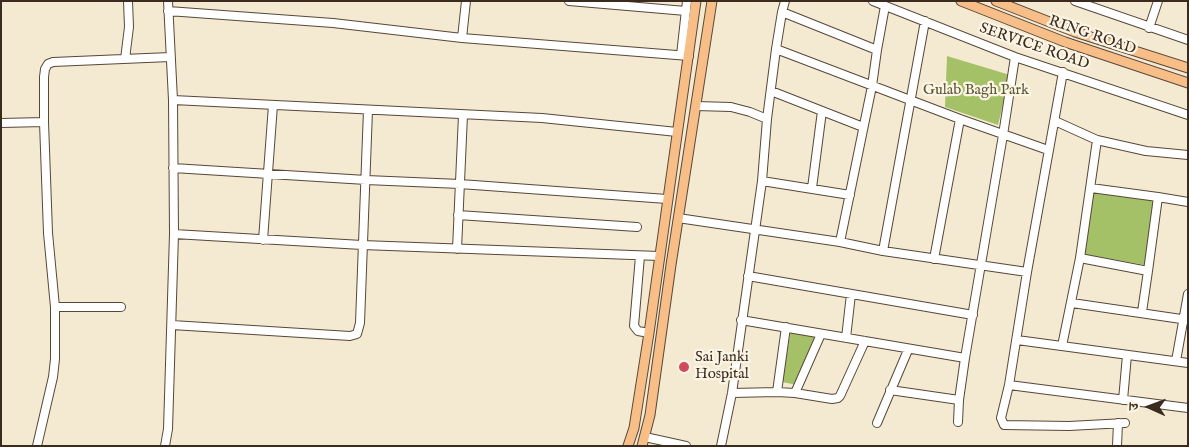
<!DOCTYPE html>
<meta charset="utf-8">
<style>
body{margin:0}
#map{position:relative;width:1189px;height:447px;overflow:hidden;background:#f4ead2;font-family:"IM FELL English","Noto Serif Devanagari",serif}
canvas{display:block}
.frame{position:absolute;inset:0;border:2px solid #3b2a1e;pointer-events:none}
.north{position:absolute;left:1124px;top:382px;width:50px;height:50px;-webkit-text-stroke:4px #fcf5e5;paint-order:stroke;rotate:272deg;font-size:14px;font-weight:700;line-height:20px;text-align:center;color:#3b2a1e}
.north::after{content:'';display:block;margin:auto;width:18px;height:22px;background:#3b2a1e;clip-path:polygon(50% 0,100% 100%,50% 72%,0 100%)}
</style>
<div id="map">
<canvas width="1189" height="447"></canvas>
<div class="frame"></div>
<div class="north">उ</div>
</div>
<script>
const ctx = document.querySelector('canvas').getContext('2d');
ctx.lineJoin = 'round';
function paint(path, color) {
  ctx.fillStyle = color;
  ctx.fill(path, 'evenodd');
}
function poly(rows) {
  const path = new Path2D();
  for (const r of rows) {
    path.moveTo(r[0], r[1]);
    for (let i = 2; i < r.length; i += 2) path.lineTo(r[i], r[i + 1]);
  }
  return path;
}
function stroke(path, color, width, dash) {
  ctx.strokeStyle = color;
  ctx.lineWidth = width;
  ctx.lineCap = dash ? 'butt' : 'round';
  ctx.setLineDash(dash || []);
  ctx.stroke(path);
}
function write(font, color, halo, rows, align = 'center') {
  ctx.font = font + ' "IM FELL English",serif';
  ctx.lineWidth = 4.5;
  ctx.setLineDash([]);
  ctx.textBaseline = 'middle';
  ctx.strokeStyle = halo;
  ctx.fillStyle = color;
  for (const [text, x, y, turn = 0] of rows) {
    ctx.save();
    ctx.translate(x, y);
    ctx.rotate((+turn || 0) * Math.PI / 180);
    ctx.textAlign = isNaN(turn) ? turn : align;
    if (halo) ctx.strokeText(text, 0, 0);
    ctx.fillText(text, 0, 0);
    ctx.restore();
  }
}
const green = poly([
 [947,56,1010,75,998,125,945,107],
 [1093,193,1153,200,1145,265,1084,254],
 [791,329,818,336,797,385,782,382]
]);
const minor = poly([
 [569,1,686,11],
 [785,1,782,12,877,50,872,86,840,242],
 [873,1,1015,57,1188,115],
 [1075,1,1188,40],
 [168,11,333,23,462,38,689,56],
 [1149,28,1158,1],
 [462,38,466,1],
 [776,49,782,12],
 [877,50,885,6],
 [681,55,687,1],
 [125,59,129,27,128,1],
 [1063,72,1027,272,1009,385,1188,408],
 [771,91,863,127],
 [173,100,542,118,677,132],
 [696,106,731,107,750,112,767,119],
 [1055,121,1097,140],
 [1,123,44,122],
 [173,168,366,180,460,184,667,199],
 [762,181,850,195],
 [812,188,822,111],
 [1091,188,1158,197,1148,271],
 [1158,197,1188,202],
 [458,215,637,227],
 [678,218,840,242,883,251,1027,272],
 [174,234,362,245,659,256],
 [263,240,273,105],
 [457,249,463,115],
 [883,251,925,21],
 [640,256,634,326,638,331,649,333],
 [1080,258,1148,271,1142,312],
 [934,259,960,119],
 [748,276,973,315],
 [1072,303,1188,320],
 [55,307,121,307],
 [741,320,965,358],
 [172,325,350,336,357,334,360,323,368,110],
 [846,338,851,294],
 [1017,340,1188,363],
 [1062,346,1080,258,1097,140,1146,151,1188,155],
 [1176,361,1188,294],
 [1009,385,1001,418,1004,425,1069,426,1125,423],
 [890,390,959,400],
 [777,392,786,327],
 [732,393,777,392,795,393,821,334],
 [795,393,832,399,838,398,840,396,865,341],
 [1123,400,1127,355],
 [958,422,959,400,965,358,1003,135,1015,57],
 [877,423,908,350],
 [645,437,686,446],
 [37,446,53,377,55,359,55,307,48,233,44,122,44,77,45,69,48,64,53,62,170,57],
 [165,446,168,429,174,234,173,100,168,1],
 [721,446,732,393,762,181,767,119,776,49,960,119,1048,150],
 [1117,446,1118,423]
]);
const major = poly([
 [961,1,1065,42,1188,83],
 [996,1,1075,32,1188,68],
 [628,446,634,428,649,333,696,1],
 [642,446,650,415,671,265,712,1]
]);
const markers = [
 [684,367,6,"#d1495b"]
];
const streetNames = [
 ["RING ROAD",1092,36,19],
 ["SERVICE ROAD",1034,47,19]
];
const parkNames = [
 ["Gulab Bagh Park",976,91]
];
const poiNames = [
 ["Sai Janki",695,358],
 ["Hospital",695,375]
];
paint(green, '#a4c168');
stroke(minor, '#574739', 10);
stroke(major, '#574739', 11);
stroke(minor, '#fff', 8);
stroke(major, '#f7be87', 9);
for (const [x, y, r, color] of markers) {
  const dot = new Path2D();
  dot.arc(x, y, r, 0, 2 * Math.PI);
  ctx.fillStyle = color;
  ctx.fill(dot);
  stroke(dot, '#fcf5e5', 2);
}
write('15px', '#3b2a1e', '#fcf5e5', streetNames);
write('15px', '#5a5734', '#fcf5e5', parkNames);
write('15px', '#3b2a1e', '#fcf5e5', poiNames, 'left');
</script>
